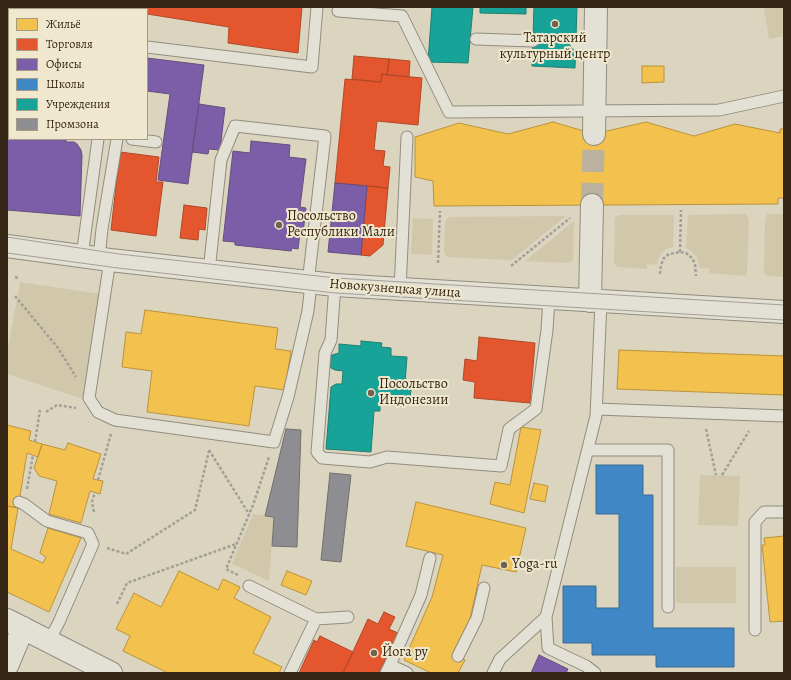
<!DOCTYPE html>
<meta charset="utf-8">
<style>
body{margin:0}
#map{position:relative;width:791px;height:680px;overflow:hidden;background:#dbd5c0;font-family:Alegreya,serif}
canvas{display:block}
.frame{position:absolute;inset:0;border:8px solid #362616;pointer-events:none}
.legend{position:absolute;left:8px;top:8px;width:140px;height:132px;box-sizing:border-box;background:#efe8ce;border:1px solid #a59a84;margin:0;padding:5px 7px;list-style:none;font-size:12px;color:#362616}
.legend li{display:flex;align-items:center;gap:8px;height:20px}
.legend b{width:20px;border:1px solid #a59a84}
</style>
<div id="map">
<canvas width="791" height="680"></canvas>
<div class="frame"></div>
<ul class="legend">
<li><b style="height:11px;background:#f2c14e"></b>Жильё</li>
<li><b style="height:11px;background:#e4572e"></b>Торговля</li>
<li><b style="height:11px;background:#7b5ea7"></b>Офисы</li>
<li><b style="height:11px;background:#3f88c5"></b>Школы</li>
<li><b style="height:11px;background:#17a398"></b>Учреждения</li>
<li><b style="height:11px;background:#8d8d92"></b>Промзона</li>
</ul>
</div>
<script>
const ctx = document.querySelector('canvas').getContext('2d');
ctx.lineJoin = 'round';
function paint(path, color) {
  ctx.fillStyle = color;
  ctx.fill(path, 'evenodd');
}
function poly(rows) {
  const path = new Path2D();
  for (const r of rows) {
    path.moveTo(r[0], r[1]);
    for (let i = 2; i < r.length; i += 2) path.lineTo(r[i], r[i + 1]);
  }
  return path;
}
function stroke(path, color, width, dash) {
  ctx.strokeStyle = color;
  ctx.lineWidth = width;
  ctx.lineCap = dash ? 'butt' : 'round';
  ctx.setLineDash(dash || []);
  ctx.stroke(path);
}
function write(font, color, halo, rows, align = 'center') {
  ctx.font = font + ' Alegreya,serif';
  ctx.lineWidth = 4;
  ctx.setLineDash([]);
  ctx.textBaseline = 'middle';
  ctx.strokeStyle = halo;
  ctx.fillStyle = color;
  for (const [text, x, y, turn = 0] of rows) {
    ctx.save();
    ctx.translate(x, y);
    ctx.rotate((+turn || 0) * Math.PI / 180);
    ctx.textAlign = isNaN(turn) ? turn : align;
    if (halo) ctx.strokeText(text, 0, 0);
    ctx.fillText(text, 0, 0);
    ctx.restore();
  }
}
const green = poly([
 [764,7,784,7,784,36,769,39],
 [746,214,749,219,747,272,745,276,709,273,709,268,700,268,697,257,691,251,686,248,688,215],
 [767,214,784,214,784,277,767,276,764,273,765,221],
 [619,215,674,215,673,247,666,249,660,255,656,265,647,264,647,269,618,267,614,263,615,218],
 [566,216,512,260,447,257,444,252,445,222,449,217],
 [413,218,433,219,432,255,411,254],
 [574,221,573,261,565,263,525,261],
 [20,282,100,294,83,399,7,374,7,353],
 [700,475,740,476,738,526,698,525],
 [253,514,274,517,269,581,232,564],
 [676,567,736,567,736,603,676,603]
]);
const homes = poly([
 [642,66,664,66,664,82,642,83,642,66],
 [553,122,594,134,646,122,694,136,735,124,780,133,780,129,784,129,784,198,778,198,778,204,434,206,433,181,415,177,415,137,459,123,508,134,553,122],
 [145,310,278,328,275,349,291,351,285,390,255,386,249,426,147,412,152,371,122,367,126,332,141,334,145,310],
 [619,350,784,356,784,395,617,389,619,350],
 [7,425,31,431,29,440,42,444,38,457,27,453,18,508,7,506,7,425],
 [521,427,541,430,524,513,490,504,495,482,510,485,521,427],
 [68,443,101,454,93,479,103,481,100,494,90,491,81,523,49,514,57,481,39,476,34,468,42,444,65,450,68,443],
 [534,483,548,486,545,502,530,499,534,483],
 [416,502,526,528,516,572,482,565,469,623,454,654,465,660,458,673,431,673,404,660,432,597,443,555,406,546,416,502],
 [7,506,18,508,11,549,43,563,46,557,40,553,48,528,81,538,49,612,7,592,7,506],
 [784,536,784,621,770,622,762,545,765,545,764,538,784,536],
 [179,571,218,590,223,579,240,587,234,598,271,617,253,653,282,667,279,673,168,673,123,651,130,636,116,629,134,593,161,607,179,571],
 [287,571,312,581,306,595,281,585,287,571]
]);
const shops = poly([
 [140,7,302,7,298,53,228,43,229,27,147,14,147,9,140,9,140,7],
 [354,56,389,59,387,75,382,74,381,82,352,79,354,56],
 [389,59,410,61,409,77,387,75,389,59],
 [382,74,422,78,418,125,377,121,374,150,385,151,383,166,390,167,388,188,335,183,345,79,381,82,382,74],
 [120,152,159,157,156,182,163,182,156,236,111,230,120,152],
 [367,186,388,188,383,245,370,256,361,255,367,186],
 [184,205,207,208,205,230,199,229,198,240,180,238,184,205],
 [479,337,535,343,530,403,474,398,475,382,463,380,465,359,477,361,479,337],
 [384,612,395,617,389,629,398,633,379,673,343,673,368,619,378,624,384,612],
 [320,636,353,652,343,673,299,673,314,640,317,642,320,636]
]);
const offices = poly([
 [7,24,9,24,9,139,66,139,66,142,74,142,77,144,81,150,82,155,80,216,7,210,7,24],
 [147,58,204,65,188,184,158,180,170,94,147,91,147,58],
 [199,104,225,108,220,150,209,149,208,154,192,152,199,104],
 [251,141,290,145,289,157,306,159,300,207,306,208,303,233,300,233,298,249,292,248,291,251,235,245,235,242,223,241,233,151,250,153,251,141],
 [335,183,367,186,361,255,328,252,335,183],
 [539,655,568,669,566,673,531,673,539,655]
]);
const schools = poly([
 [596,465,643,465,643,495,653,495,653,628,734,628,734,667,656,667,656,655,592,655,592,643,563,643,563,586,596,586,596,608,619,608,619,514,596,514,596,465]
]);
const public = poly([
 [432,7,473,7,468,63,428,62,432,7],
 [480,7,526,7,526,14,480,13,480,7],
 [534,7,577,7,575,68,532,66,534,7],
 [361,341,382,343,381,347,391,348,391,356,407,357,405,383,407,384,411,390,410,397,406,402,404,402,404,406,380,404,380,411,374,411,371,452,326,449,331,387,336,384,342,384,343,371,335,370,331,368,329,365,330,358,332,355,339,353,339,344,361,346,361,341]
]);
const industry = poly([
 [286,429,301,430,297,547,272,546,274,517,265,516,286,429],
 [330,473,351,475,341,562,321,560,330,473]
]);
const minorTunnel = poly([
 [592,205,594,134]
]);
const path = poly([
 [680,252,681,210],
 [438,263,440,211],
 [511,266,570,218],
 [660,274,661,265,664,258,669,254,680,252,686,253,692,258,695,264,696,276],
 [15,277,18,278],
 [15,296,58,348,76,377],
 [46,412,57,405,76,408],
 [706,429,716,475],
 [35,442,40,410],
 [209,450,249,514],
 [722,475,749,431],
 [98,480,111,434],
 [27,489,33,455],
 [94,512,92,502,95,492],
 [107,548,126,554,195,510,209,451],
 [238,575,226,569,253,505,269,457],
 [117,604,127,583,236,544]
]);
const service = poly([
 [110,7,111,9],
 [338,11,402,16,449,112,719,110,784,96],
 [476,39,533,41],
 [576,44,596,45],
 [147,47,312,67,317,7],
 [132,139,156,142],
 [82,256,98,139],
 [99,258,102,229,117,139],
 [110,260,89,398,98,412,115,420,274,442,288,397,308,311,311,283],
 [209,271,221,160,235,126,325,136,308,283],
 [335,285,331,340,325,353,317,452,322,458,370,462,387,457,501,466,509,429,536,409,547,330,549,299],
 [400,290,407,137],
 [597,409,784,416],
 [588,450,668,450,668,607],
 [19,502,24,504,47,521,88,533,93,544,59,622,49,641],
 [249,586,316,619,290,673],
 [546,617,548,648,586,666,595,673],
 [316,619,348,617],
 [755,630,755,522,764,512,784,512],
 [458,656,477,618,484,588],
 [390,665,421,595,430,558],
 [386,673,390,665,407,673],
 [493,673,500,659,546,617,596,416,601,302]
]);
const minor = poly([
 [594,134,596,7],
 [7,246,110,260,335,285,784,312],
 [590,301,592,205],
 [7,666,23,628]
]);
const tertiary = poly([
 [7,620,111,673]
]);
const tram = poly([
 [7,237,119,254,336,278,784,305],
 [7,253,118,268,335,293,784,320]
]);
const markers = [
 [555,24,4,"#706352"],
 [279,225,4,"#706352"],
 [371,393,4,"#706352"],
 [504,565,4,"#706352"],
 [374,653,4,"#706352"]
];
const poiNames = [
 ["Татарский",555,39,"center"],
 ["культурный центр",555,55,"center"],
 ["Посольство",287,217],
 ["Республики Мали",287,233],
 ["Посольство",379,385],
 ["Индонезии",379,401],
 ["Yoga-ru",512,565],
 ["Йога ру",382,653]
];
const streetNames = [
 ["Новокузнецкая улица",395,289,4]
];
paint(green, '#d1c7ab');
paint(homes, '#f2c14e');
stroke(homes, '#ba923d', 1);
paint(shops, '#e4572e');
stroke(shops, '#b04827', 1);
paint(offices, '#7b5ea7');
stroke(offices, '#664d7c', 1);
paint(schools, '#3f88c5');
stroke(schools, '#3c6b90', 1);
paint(public, '#17a398');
stroke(public, '#207e71', 1);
paint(industry, '#8d8d92');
stroke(industry, '#736e6d', 1);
stroke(minorTunnel, '#bab29e', 22, [22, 11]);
stroke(service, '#928c7f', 13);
stroke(minor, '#928c7f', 24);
stroke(tertiary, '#928c7f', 24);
stroke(path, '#a49f96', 2.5, [3, 2]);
stroke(service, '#e3e0d5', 11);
stroke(minor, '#e3e0d5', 22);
stroke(tertiary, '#e3e0d5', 22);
stroke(tram, '#a49f96', 1);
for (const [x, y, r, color] of markers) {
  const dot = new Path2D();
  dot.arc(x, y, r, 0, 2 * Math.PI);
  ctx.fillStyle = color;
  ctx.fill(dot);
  stroke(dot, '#efe8ce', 1.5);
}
write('14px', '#362616', '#efe8ce', poiNames, 'left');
write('14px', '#362616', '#efe8ce', streetNames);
</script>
